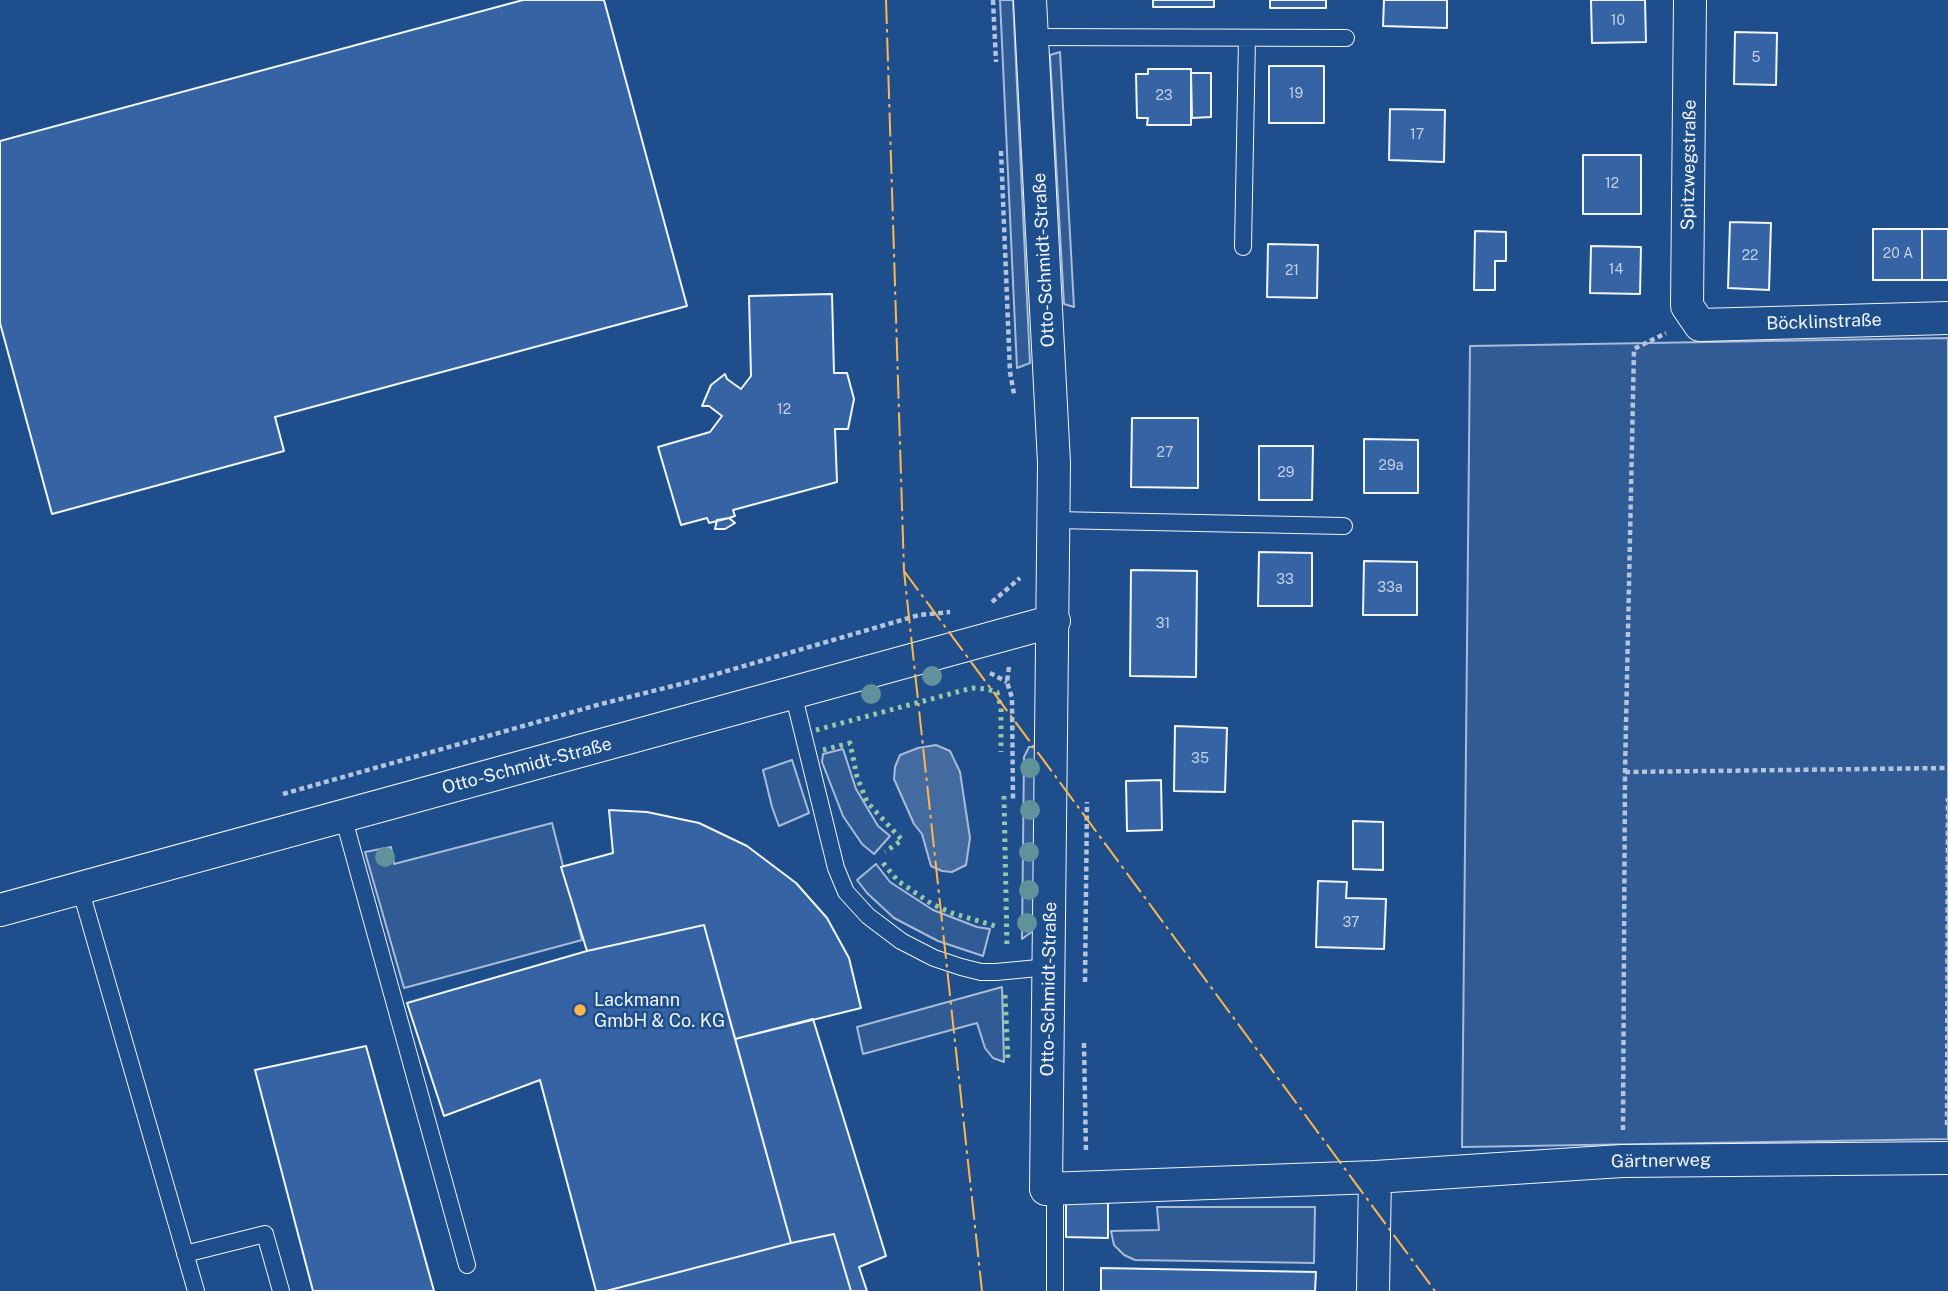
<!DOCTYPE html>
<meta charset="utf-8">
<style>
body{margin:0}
canvas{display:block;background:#1f4e8c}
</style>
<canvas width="1948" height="1291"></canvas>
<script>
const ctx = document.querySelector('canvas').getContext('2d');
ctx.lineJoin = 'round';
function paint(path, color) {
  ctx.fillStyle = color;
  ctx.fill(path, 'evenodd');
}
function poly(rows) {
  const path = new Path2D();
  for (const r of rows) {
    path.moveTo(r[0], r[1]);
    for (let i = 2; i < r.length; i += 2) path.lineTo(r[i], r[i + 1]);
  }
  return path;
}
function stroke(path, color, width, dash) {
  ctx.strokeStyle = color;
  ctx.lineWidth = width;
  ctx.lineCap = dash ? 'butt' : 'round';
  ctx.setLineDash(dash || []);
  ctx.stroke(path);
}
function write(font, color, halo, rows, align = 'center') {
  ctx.font = font + ' "Public Sans",sans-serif';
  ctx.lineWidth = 5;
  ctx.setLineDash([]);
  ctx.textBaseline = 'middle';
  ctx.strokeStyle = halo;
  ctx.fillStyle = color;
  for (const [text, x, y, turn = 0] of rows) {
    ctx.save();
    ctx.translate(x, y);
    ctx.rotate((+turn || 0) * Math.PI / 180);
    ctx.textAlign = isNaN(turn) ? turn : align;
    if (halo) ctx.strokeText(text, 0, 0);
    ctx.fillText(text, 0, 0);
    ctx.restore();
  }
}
const built = poly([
 [1000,0,1013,0,1030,363,1017,368,1000,0],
 [1060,52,1074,307,1064,304,1050,55,1060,52],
 [1948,338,1948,1139,1462,1147,1470,346,1948,338],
 [1029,747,1036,747,1034,930,1022,939,1024,757,1029,747],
 [843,749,856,789,878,826,890,836,874,854,862,844,843,816,822,762,823,754,843,749],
 [792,760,809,813,779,826,772,807,763,770,792,760],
 [552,823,582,940,404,988,365,852,391,847,394,864,552,823],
 [876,864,890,882,933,910,977,927,990,929,983,956,938,941,894,918,867,893,857,880,876,864],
 [1002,987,1004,1062,993,1058,985,1048,977,1023,863,1054,857,1027,1002,987],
 [1157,1207,1315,1207,1314,1263,1135,1260,1124,1255,1114,1245,1111,1231,1159,1230,1157,1207]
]);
const water = poly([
 [936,745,950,751,960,772,970,838,966,865,952,872,942,871,931,866,922,834,914,824,894,779,895,767,900,755,918,748,936,745]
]);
const building = poly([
 [523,0,604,0,687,306,275,417,284,451,52,514,0,323,0,141,523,0],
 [1153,0,1214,0,1214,7,1153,7,1153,0],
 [1270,0,1326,0,1326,8,1270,8,1270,0],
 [1384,0,1447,0,1447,28,1383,26,1384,0],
 [1591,0,1645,0,1646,42,1592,43,1591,0],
 [1735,32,1777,33,1776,85,1734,84,1735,32],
 [1269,66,1324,66,1324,123,1269,123,1269,66],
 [1148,69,1191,69,1191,125,1147,125,1148,118,1137,118,1136,74,1148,74,1148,69],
 [1191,73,1211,73,1211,117,1192,118,1191,73],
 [1390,109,1445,110,1444,162,1389,160,1390,109],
 [1583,155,1641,155,1641,214,1583,214,1583,155],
 [1730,222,1771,223,1769,290,1728,288,1730,222],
 [1873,229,1922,229,1922,280,1873,280,1873,229],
 [1922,229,1948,229,1948,280,1922,280,1922,229],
 [1475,231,1506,232,1506,261,1495,261,1495,290,1474,290,1475,231],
 [1268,244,1318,245,1317,298,1267,297,1268,244],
 [1591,246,1641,247,1640,294,1590,293,1591,246],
 [832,294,834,373,847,373,854,399,848,429,835,429,837,482,733,510,735,516,729,518,709,523,707,518,681,525,658,447,710,432,722,416,709,406,702,406,711,385,725,374,727,379,741,389,751,376,749,296,832,294],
 [1132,418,1198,418,1198,488,1131,487,1132,418],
 [1364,439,1418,440,1418,493,1364,493,1364,439],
 [1259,446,1313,446,1312,500,1259,500,1259,446],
 [729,518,735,523,725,529,715,529,717,520,729,518],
 [1259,552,1312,553,1312,606,1258,606,1259,552],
 [1364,561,1417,562,1417,615,1363,615,1364,561],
 [1131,570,1197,571,1196,677,1130,676,1131,570],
 [1175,726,1227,728,1225,792,1174,791,1175,726],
 [1161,780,1162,830,1127,831,1126,781,1161,780],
 [609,810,647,812,699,823,747,846,796,883,827,918,849,958,861,1008,735,1039,704,925,587,951,561,867,613,853,609,810],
 [1353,821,1383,822,1383,870,1353,869,1353,821],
 [1318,881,1347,882,1346,898,1386,899,1384,949,1316,947,1318,881],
 [704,925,791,1243,606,1291,596,1291,540,1080,444,1116,407,1003,587,951,704,925],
 [813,1019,886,1256,859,1267,867,1291,851,1291,834,1234,791,1243,735,1039,813,1019],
 [366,1046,434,1291,313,1291,255,1070,366,1046],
 [1066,1202,1108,1203,1108,1238,1066,1237,1066,1202],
 [834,1234,851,1291,606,1291,791,1243,834,1234],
 [1101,1268,1316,1272,1315,1291,1101,1291,1101,1268]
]);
const path = poly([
 [993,0,996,62],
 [1001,151,1010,372,1014,394],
 [992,602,1020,578],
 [1009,667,1007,682,1012,698,1013,800],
 [990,673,1007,682],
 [1625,772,1948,768],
 [283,794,601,704,689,682,919,615,950,612],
 [1085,982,1087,802],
 [1084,1043,1086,1153],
 [1947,1125,1948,798],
 [1623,1130,1625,772,1634,349,1666,333]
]);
const lane = poly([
 [1032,37,1346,38],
 [1243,247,1247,38],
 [1054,520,1344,526],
 [793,693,836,868,846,892,868,916,901,941,934,958,961,967,981,972,996,972,1049,967],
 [343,816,467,1265],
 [80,888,196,1291],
 [185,1254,265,1234,281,1291],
 [1055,1291,1055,1189]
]);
const street = poly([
 [1030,0,1054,463,1046,1189,1375,1177,1622,1161,1948,1158],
 [1690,0,1687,306,1700,325,1948,318],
 [0,910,1054,621],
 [1373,1291,1375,1177]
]);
const hedge = poly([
 [816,730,972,688,987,689,997,692,1001,708,1001,752],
 [823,750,850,743,857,777,867,802,902,840,885,852],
 [1004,796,1007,948],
 [883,863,898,881,932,904,952,913,995,926],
 [1005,995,1008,1060]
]);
const power = poly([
 [886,0,904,571,982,1291],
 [904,571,1435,1291]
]);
const trees = [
 [932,676],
 [871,694],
 [1030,768],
 [1030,810],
 [1029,852],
 [385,857],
 [1029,890],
 [1027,923]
];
const markers = [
 [580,1010,7,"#ffb74d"]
];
const numberNames = [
 ["10",1618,21],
 ["5",1756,58],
 ["19",1296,94],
 ["23",1164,96],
 ["17",1417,135],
 ["12",1612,184],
 ["20 A",1898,254],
 ["22",1750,256],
 ["14",1616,270],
 ["21",1292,271],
 ["12",784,410],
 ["27",1165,453],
 ["29a",1391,466],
 ["29",1286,473],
 ["33",1285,580],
 ["33a",1390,588],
 ["31",1163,624],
 ["35",1200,759],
 ["37",1351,923]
];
const streetNames = [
 ["Spitzwegstraße",1689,165,-89],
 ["Otto-Schmidt-Straße",1044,260,-93],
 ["Böcklinstraße",1824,322,-2],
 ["Otto-Schmidt-Straße",527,766,-15],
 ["Otto-Schmidt-Straße",1049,989,-89],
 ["Gärtnerweg",1661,1161,-1]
];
const poiNames = [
 ["Lackmann",594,1000],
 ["GmbH & Co. KG",594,1021]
];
paint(built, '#305b95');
stroke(built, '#a8bbd7', 2);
paint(water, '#446ba0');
stroke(water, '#a8bbd7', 2);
paint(building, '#3563a3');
stroke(building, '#f2f6ff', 2);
stroke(lane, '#f2f6ff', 18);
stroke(street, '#f2f6ff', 34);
stroke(path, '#b3c4dc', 4.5, [5, 3.5]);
stroke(lane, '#1f4e8c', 16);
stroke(street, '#1f4e8c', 32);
stroke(hedge, '#97c8a6', 5, [3.5, 5]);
stroke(power, '#ffb74d', 2, [24, 5, 3.5, 5]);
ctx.fillStyle = '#61919a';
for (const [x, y] of trees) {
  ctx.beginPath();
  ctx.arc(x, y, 10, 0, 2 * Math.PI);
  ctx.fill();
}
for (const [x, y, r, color] of markers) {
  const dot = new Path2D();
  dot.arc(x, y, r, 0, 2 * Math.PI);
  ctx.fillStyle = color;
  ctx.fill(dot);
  stroke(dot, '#1f4e8c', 2.5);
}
write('14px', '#c3d1e8', null, numberNames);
write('18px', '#f2f6ff', '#1f4e8c', streetNames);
write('18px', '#f2f6ff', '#1f4e8c', poiNames, 'left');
</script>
